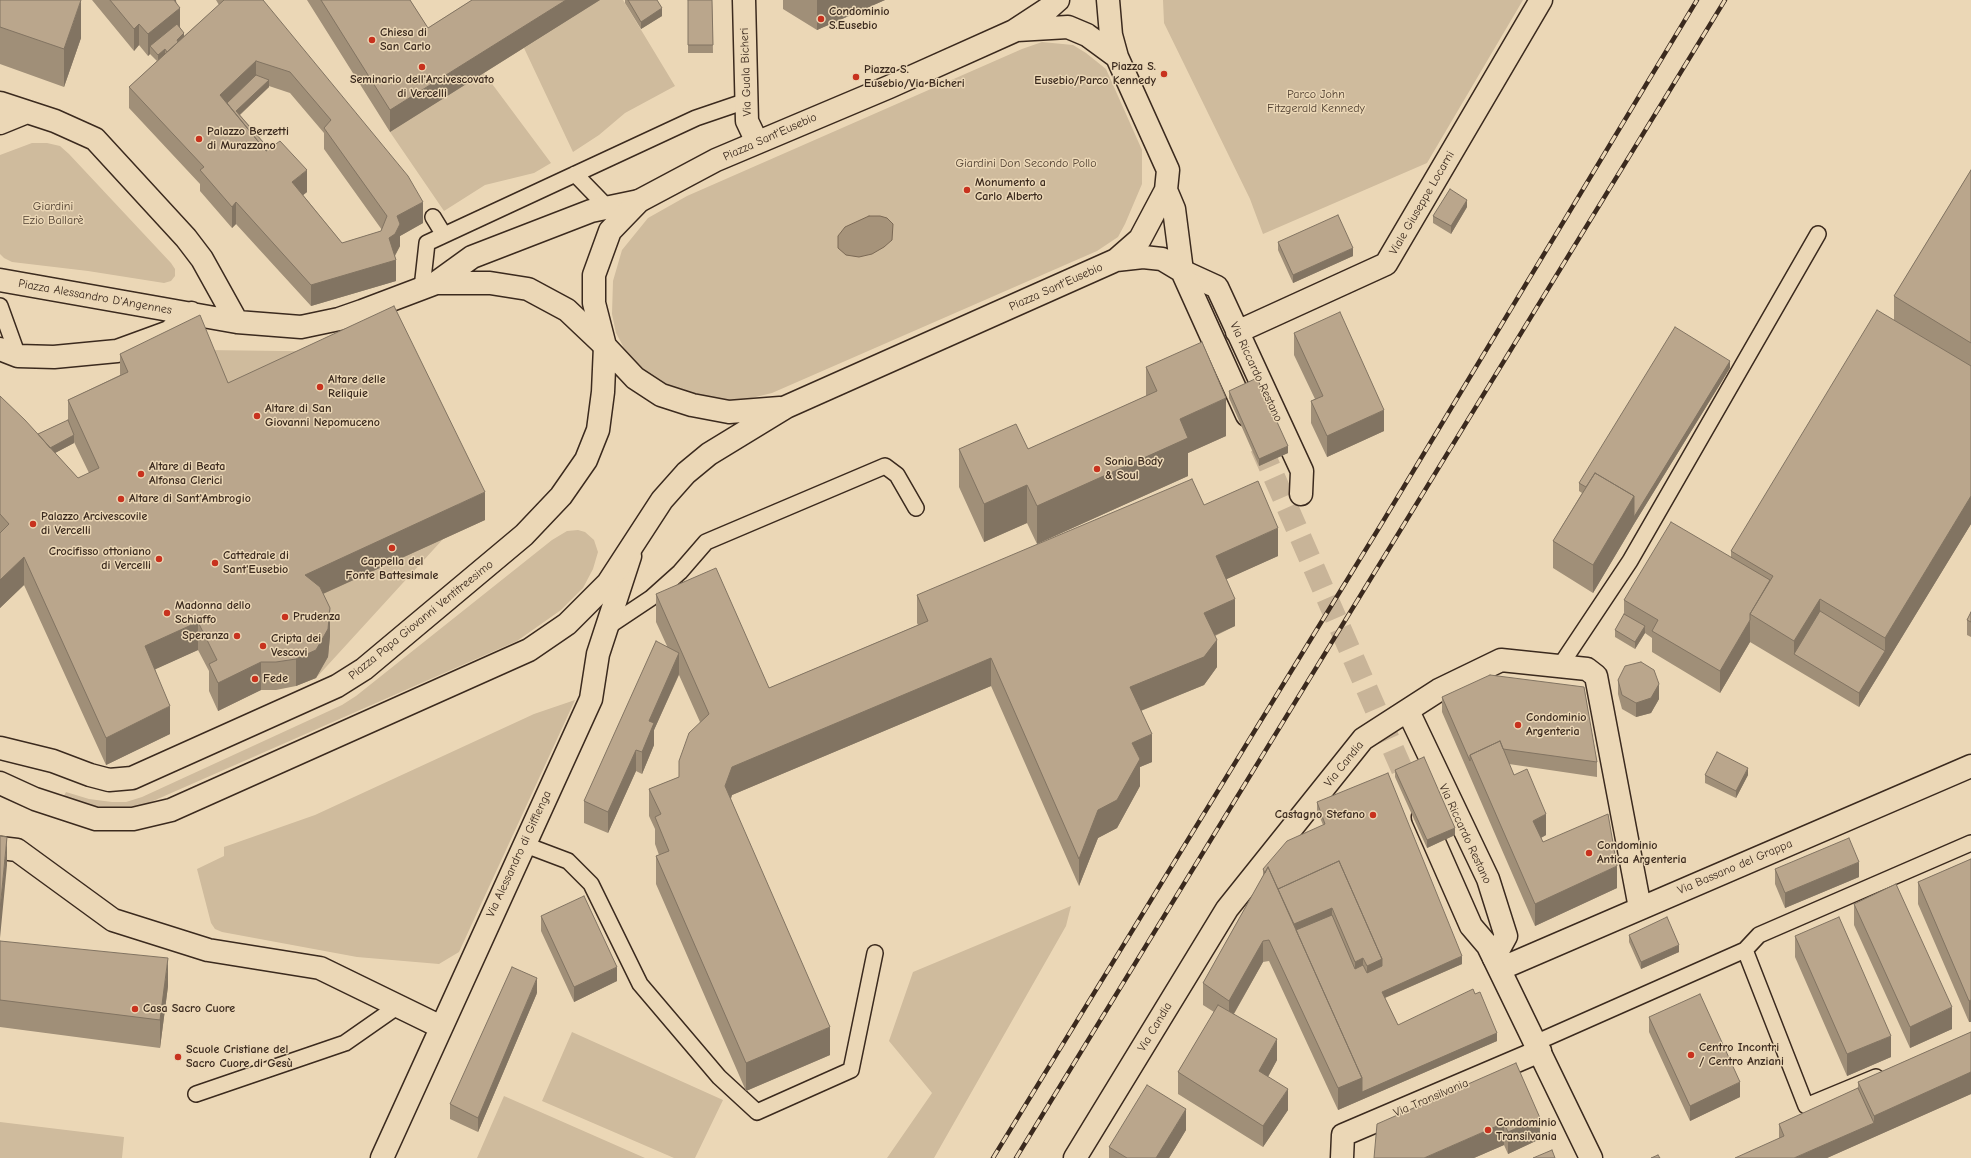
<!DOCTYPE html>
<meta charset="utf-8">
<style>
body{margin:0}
canvas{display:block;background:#ebd7b6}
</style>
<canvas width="1971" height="1158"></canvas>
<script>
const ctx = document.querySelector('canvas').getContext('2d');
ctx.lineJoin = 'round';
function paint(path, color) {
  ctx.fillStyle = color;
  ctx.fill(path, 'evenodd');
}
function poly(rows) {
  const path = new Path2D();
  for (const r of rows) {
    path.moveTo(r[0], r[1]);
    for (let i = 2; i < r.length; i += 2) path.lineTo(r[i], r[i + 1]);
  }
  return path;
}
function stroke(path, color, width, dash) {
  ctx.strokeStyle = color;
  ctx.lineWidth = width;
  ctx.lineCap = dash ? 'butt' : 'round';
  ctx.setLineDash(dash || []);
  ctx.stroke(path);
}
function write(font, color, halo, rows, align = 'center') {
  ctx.font = font + ' "Comic Neue",sans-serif';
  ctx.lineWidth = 3;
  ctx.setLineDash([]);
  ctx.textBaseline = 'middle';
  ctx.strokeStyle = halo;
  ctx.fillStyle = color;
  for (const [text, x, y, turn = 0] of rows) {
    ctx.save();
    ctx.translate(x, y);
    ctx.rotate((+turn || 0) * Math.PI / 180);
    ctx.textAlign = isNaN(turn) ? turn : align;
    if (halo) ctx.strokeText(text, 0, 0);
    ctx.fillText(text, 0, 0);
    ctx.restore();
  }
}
const green = poly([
 [600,0,623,0,675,86,625,113,599,135,573,152,524,48],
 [1163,0,1523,0,1427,163,1263,234,1250,199,1164,23],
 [1042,42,1073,45,1086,53,1106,69,1142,150,1142,184,1125,224,1118,237,1097,251,772,393,735,402,670,394,632,363,616,333,612,314,613,281,622,250,648,218,687,196,1022,49],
 [484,73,551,163,534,173,485,185,444,211,390,132],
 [32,143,47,143,60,146,69,154,171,263,175,269,175,276,171,281,164,283,88,271,12,262,4,258,0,254,0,155],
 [203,350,284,351,352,352,228,410],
 [578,530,585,532,594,540,598,552,593,569,583,588,561,610,517,641,144,805,127,811,111,811,86,806,63,798,66,792,89,799,112,802,126,802,142,797,342,705,356,696,552,540,567,531],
 [444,538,316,678,328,657,305,602],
 [575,700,459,952,439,964,357,957,222,932,215,929,211,923,197,869,224,856,224,847,315,815,534,714],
 [1071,906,1066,926,934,1158,887,1158,932,1093,889,1041,913,972],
 [572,1032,723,1100,695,1158,674,1158,542,1101],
 [504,1096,645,1158,477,1158],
 [0,1122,124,1137,122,1158,0,1158]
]);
const water = poly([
 [869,216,880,216,887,218,893,224,892,240,884,247,872,254,859,257,846,255,838,248,838,236,845,227,869,216]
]);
const secondaryTunnel = poly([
 [1261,447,1404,774]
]);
const lane = poly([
 [575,174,608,208],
 [433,217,444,235],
 [422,288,427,243,696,118,746,101],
 [0,306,18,356],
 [606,628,651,598,680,572,706,542,885,466,897,475,916,508],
 [1560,666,1630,561,1818,234],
 [523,844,568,861,591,884,640,984,719,1077,757,1112,851,1070,875,953],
 [1745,950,1806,1106,1876,1077],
 [1535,1043,1745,950,1759,935,1971,843],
 [196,1094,345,1043,398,1006]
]);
const street = poly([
 [744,0,747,121,757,142],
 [0,103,55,121,95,139,186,238,202,259,237,322],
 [0,123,27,112],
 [1182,271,1217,287,1302,471,1301,494],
 [0,280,237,322,301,327,339,319,362,311,436,283,472,257,591,211,639,201],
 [436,283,490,283,528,289,567,310,605,346],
 [1237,332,1386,264,1541,0],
 [0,349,18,356,54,357,117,351,169,332,191,313],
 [1408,711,1488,879,1506,936,1494,958],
 [0,848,17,850,113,920,208,950,320,968,441,1027],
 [1500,969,1971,766],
 [382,1158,591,699,598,654,630,556],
 [1075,1158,1227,909,1363,739,1439,690,1501,660,1587,669,1596,676,1640,908],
 [1342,1158,1343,1135,1540,1051]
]);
const secondary = poly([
 [1017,30,1068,27,1087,35,1117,57],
 [1166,190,1174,209,1182,271,1247,415],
 [1116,260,1143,257,1162,259,1182,271],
 [780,408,729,412,692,405,661,395,635,378,605,346,594,303,594,275,610,231,639,201,716,160,889,87,1014,31,1049,8,1058,0],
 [0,748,53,761,90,775,109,780,132,778,337,686,364,669,524,535,561,496,586,460,598,430,603,392,605,346],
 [0,783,35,799,96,819,133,819,171,810,529,650,567,624,608,583,662,500,686,473,709,454,786,407,1116,260,1140,239,1166,190,1168,170,1117,57,1111,35,1108,0],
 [1423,817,1471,926,1488,946,1591,1158]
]);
const rail = poly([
 [993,1158,1382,523,1697,0],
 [1016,1158,1725,0]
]);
const wall = poly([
 [0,0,81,38,64,87,0,64],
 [92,0,176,0,180,28,184,36,219,5,216,0,263,0,423,223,400,236,400,246,395,256,396,281,311,306,236,224,232,228,200,191,200,184,129,108,129,87,157,61,150,54,148,56,139,45,134,51],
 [269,86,290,93,324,133,324,149,382,230,381,231,342,243,303,195,307,192,240,115,269,87],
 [307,0,410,0,428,28,472,0,600,0,390,132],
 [625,0,657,0,662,16,641,29,625,3],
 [688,0,712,0,713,53,688,53],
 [783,0,885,0,817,30,783,9],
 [1971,170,1971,524,1859,707,1750,642,1720,693,1652,652,1652,638,1645,633,1635,649,1615,637,1615,630,1624,614,1624,600,1731,557,1731,551,1894,320,1894,296],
 [1467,207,1451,234,1433,223,1433,216],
 [1278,242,1353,256,1293,283,1278,250],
 [1294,333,1384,431,1327,457,1311,423,1311,401,1315,399,1294,355],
 [120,354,228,383,485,520,323,594,330,636,328,657,316,678,296,686,276,690,261,690,218,711,209,691,209,671,198,650,155,669,170,734,106,765,24,585,0,608,0,396,38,434,68,420,68,400,120,375],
 [74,442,89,473,78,478,55,453,74,443],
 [1146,367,1226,436,1188,453,1188,476,1037,544,1027,523,984,542,959,487,959,449,1028,449,1146,396],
 [1730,368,1634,524,1593,593,1553,568,1553,541,1582,493,1579,491,1579,483],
 [1229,391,1288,453,1259,466,1229,398],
 [1204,505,1278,556,1226,579,1235,626,1215,636,1217,667,1204,685,1141,711,1152,762,1140,767,1140,786,1117,828,1098,838,1079,886,991,686,732,795,731,799,830,1055,746,1091,656,884,656,856,659,855,655,844,655,829,649,816,649,789,679,777,700,722,679,675,654,730,654,745,642,774,636,771,608,833,584,823,584,801,667,646,656,622,656,594,769,688,918,625,917,623,917,595],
 [1971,612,1971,637,1967,635,1967,620],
 [1618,680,1659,699,1651,713,1636,717,1622,709,1618,694],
 [1442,697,1597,762,1597,777,1509,764,1514,775,1546,835,1541,838,1543,842,1617,888,1535,926,1442,712],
 [1395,770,1455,835,1427,848,1395,777],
 [1705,775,1748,775,1736,798,1705,783],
 [1317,802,1462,964,1385,998,1398,1025,1497,1041,1338,1110,1269,961,1263,962,1234,1014,1277,1060,1268,1077,1288,1110,1263,1147,1178,1094,1178,1072,1214,1012,1203,1005,1203,983,1263,876,1263,869,1323,825,1317,810],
 [1971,859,1971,1022,1969,1022,1918,904,1918,882],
 [1775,869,1859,877,1785,908,1775,884],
 [1854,904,1952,1029,1910,1048,1854,925],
 [541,916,617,981,574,1002,541,931],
 [1629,935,1679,952,1641,969,1629,942],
 [1795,936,1891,1057,1847,1076,1795,957],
 [0,941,168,986,160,1048,0,1027],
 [537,993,478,1132,450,1119,450,1104],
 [1649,1017,1740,1097,1690,1121,1649,1032],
 [1971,1032,1971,1094,1827,1158,1779,1138,1779,1124,1858,1088,1858,1082],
 [1516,1063,1540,1139,1508,1154,1504,1145,1474,1158],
 [1186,1130,1169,1158,1109,1158,1109,1147]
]);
const shadedWall = poly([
 [81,0,81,38,64,87,64,49],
 [172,0,176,0,176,11,180,8,180,29,150,46,150,54,148,56,148,34],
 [566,0,600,0,390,132,390,110],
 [817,0,885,0,817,30],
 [662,8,662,16,641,29,641,22],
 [139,24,139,45,134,51,134,29],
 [184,33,184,41,177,47,177,40],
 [165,49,165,56,158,63,158,55],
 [256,61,256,82,224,113,220,95],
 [269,80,269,87,236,118,236,111],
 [307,170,307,192,292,204,292,182],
 [1467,200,1467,207,1451,234,1451,226],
 [236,202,236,224,232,228,232,207],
 [423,202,423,223,400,236,400,246,395,255,389,260,389,238,397,216],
 [1353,248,1353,256,1293,283,1293,275],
 [396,260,396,281,311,306,311,285],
 [1730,361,1730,368,1634,524,1593,593,1593,565,1634,496],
 [1226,398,1226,436,1188,453,1188,476,1037,544,1037,506,1180,419],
 [1384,410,1384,431,1327,457,1327,436],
 [74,435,74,443,38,462,38,454],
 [1288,446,1288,453,1259,466,1259,459],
 [1027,485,1027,523,984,542,984,504],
 [485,492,485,520,305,602,305,575],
 [1971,496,1971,524,1885,665,1885,638],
 [1278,528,1278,556,1216,584,1216,556],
 [24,557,24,585,0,608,0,580],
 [1235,599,1235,626,1204,640,1204,613],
 [1820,599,1820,626,1794,654,1794,669,1794,641],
 [330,608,330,636,328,657,316,678,296,686,296,659],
 [1750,620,1750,642,1720,693,1720,671],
 [198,622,198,650,145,674,145,646],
 [1645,626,1645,633,1635,649,1635,642],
 [1217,640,1217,667,1204,685,1130,715,1130,687],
 [1885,651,1885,665,1859,707,1859,693],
 [679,653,679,674,654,730,654,745,642,774,642,752,649,721],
 [991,658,991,686,732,795,725,813,725,786,732,767],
 [261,662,261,690,218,711,218,683],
 [1659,684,1659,699,1651,713,1636,717,1636,703],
 [170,706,170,734,106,765,106,738],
 [1152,734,1152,762,1140,767,1140,786,1117,828,1098,838,1079,886,1079,859,1098,810,1132,743],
 [636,750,636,771,608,833,608,812],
 [1748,768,1748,775,1736,798,1736,791],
 [1546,814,1546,835,1533,842,1533,821],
 [1455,828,1455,835,1427,848,1427,840],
 [7,837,7,865,0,938,0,910],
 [1859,862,1859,877,1785,908,1785,893],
 [1617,866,1617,888,1535,926,1535,904],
 [1332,908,1332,923,1294,939,1291,925],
 [1263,941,1263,962,1229,1022,1229,1001],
 [1679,945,1679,952,1641,969,1641,962],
 [1462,956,1462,964,1382,999,1382,992],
 [168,958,168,986,160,1048,160,1020],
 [1363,958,1363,973,1355,977,1355,962],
 [1382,959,1382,974,1367,981,1367,966],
 [617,967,617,981,574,1002,574,987],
 [537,978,537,993,478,1132,478,1118],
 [1971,1000,1971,1022,1969,1022,1969,1001],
 [1952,1007,1952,1029,1910,1048,1910,1027],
 [830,1027,830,1055,746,1091,746,1063],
 [1497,1033,1497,1041,1338,1110,1338,1088,1362,1078],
 [1891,1036,1891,1057,1847,1076,1847,1054],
 [1277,1039,1277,1060,1259,1093,1259,1071],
 [1971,1072,1971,1094,1827,1158,1794,1158,1874,1123,1874,1116],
 [1740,1082,1740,1097,1690,1121,1690,1106],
 [1288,1089,1288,1110,1263,1147,1263,1126],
 [1186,1109,1186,1130,1169,1158,1156,1158],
 [1540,1118,1540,1139,1508,1154,1508,1132],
 [1504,1123,1504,1145,1474,1158,1424,1158]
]);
const building = poly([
 [0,0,81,0,64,49,0,27,0,0],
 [110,0,174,0,180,8,148,34,139,24,134,29,110,0],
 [224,0,263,0,408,176,423,202,397,216,400,224,395,234,389,238,396,260,311,285,236,202,232,207,200,170,204,167,129,87,224,0],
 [256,61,290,72,331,120,324,128,387,216,381,231,342,243,292,182,307,170,280,141,266,151,220,95,256,61],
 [321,0,410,0,428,28,472,0,566,0,390,110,321,0],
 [628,0,657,0,662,8,641,22,628,0],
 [688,0,712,0,713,45,688,45,688,0],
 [177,24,184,33,177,40,178,42,167,52,165,49,158,55,150,46,177,24],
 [256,75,269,80,236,111,269,149,266,151,227,103,256,75],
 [1971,170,1971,343,1894,296,1971,170],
 [1450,189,1467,200,1451,226,1433,216,1450,189],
 [1338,215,1353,248,1293,275,1278,242,1338,215],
 [394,306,485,492,305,575,320,587,330,608,328,629,316,650,296,659,276,662,261,662,218,683,209,664,217,660,198,622,145,646,170,706,106,738,24,557,0,580,0,533,9,524,0,514,0,396,25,420,78,478,99,468,68,400,128,372,120,354,200,315,228,383,394,306],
 [1877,310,1971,366,1971,496,1885,638,1820,599,1794,641,1750,614,1773,576,1731,551,1877,310],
 [1340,312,1384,410,1327,436,1311,401,1323,396,1294,333,1340,312],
 [1675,327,1730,361,1634,517,1634,496,1595,473,1586,487,1579,483,1675,327],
 [1202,342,1226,398,1180,419,1188,438,1037,506,1027,485,984,504,959,449,1016,424,1028,449,1157,391,1146,367,1202,342],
 [1257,378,1288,446,1259,459,1229,391,1257,378],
 [68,420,74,435,50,448,38,434,68,420],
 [1595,473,1634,496,1593,565,1553,541,1595,473],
 [1192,479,1204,505,1258,481,1278,528,1216,556,1235,599,1204,613,1217,640,1204,657,1130,687,1152,734,1132,743,1140,759,1117,800,1098,810,1079,859,991,658,732,767,725,786,830,1027,746,1063,656,856,669,851,655,817,661,814,649,789,679,777,679,761,689,733,709,714,656,594,716,568,769,688,928,621,917,595,1192,479],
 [1671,522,1770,580,1750,614,1750,620,1720,671,1652,631,1658,620,1624,600,1671,522],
 [1820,611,1885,651,1859,693,1794,654,1820,611],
 [1971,612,1971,622,1967,620,1971,612],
 [1624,614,1645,626,1635,642,1615,630,1624,614],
 [656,641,679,653,649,721,654,723,642,752,636,750,608,812,584,801,656,641],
 [1641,662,1654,670,1659,684,1651,698,1636,703,1622,695,1618,680,1625,666,1641,662],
 [1490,675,1584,687,1597,762,1503,749,1500,741,1470,755,1470,761,1442,697,1490,675],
 [1500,741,1514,775,1527,769,1546,814,1533,821,1543,842,1608,814,1617,866,1535,904,1470,755,1500,741],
 [1717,752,1748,768,1736,791,1705,775,1717,752],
 [1424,757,1455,828,1427,840,1395,770,1424,757],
 [1388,773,1462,956,1382,992,1398,1025,1473,989,1475,994,1480,992,1497,1033,1362,1092,1362,1078,1296,930,1332,915,1355,969,1363,965,1367,973,1382,966,1382,959,1339,861,1278,889,1268,867,1265,873,1263,869,1287,841,1325,824,1317,802,1388,773],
 [0,836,7,837,0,910,0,836],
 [1849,838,1859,862,1785,893,1775,869,1849,838],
 [1971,859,1971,1000,1969,1001,1918,882,1971,859],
 [1339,861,1382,959,1367,966,1363,958,1355,962,1332,908,1294,924,1278,889,1339,861],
 [1268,867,1362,1078,1338,1088,1269,940,1263,941,1229,1001,1203,983,1268,867],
 [1896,884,1952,1007,1910,1027,1854,904,1896,884],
 [584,896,617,967,574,987,541,916,584,896],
 [1667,917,1679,945,1641,962,1629,935,1667,917],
 [1839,917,1891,1036,1847,1054,1795,936,1839,917],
 [0,941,168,958,160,1020,0,1000,0,941],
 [512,967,537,978,478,1118,450,1104,512,967],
 [1700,994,1740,1082,1690,1106,1649,1017,1700,994],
 [1218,1005,1277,1039,1259,1071,1288,1089,1263,1126,1178,1072,1218,1005],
 [1971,1032,1971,1072,1874,1116,1858,1082,1971,1032],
 [1516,1063,1540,1118,1508,1132,1504,1123,1424,1158,1374,1158,1377,1124,1516,1063],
 [1147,1085,1186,1109,1156,1158,1127,1158,1109,1147,1147,1085],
 [1858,1088,1874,1123,1794,1158,1735,1158,1784,1136,1779,1124,1858,1088],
 [1552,1150,1555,1158,1533,1158,1552,1150],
 [1658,1155,1660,1158,1651,1158,1658,1155]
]);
const markers = [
 [821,19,4,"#c8321e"],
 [372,40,4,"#c8321e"],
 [422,67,4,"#c8321e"],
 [1164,74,4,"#c8321e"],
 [856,77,4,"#c8321e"],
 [199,139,4,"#c8321e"],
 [967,190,4,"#c8321e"],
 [320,387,4,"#c8321e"],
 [257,416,4,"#c8321e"],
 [1097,469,4,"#c8321e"],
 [141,474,4,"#c8321e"],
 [121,499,4,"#c8321e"],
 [33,524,4,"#c8321e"],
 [392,548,4,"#c8321e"],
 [159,559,4,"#c8321e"],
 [215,563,4,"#c8321e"],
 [167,613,4,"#c8321e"],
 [285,617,4,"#c8321e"],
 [237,636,4,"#c8321e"],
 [263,646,4,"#c8321e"],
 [255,679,4,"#c8321e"],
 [1518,725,4,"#c8321e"],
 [1373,815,4,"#c8321e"],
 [1589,853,4,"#c8321e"],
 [135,1009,4,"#c8321e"],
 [1691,1055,4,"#c8321e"],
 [178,1057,4,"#c8321e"],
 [1488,1130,4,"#c8321e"]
];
const poiNames = [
 ["Condominio",829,12],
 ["S.Eusebio",829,26],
 ["Chiesa di",380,33],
 ["San Carlo",380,47],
 ["Piazza S.",1156,67,"right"],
 ["Eusebio/Parco Kennedy",1156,81,"right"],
 ["Piazza S.",864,70],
 ["Eusebio/Via Bicheri",864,84],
 ["Seminario dell'Arcivescovato",422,80,"center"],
 ["di Vercelli",422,94,"center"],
 ["Palazzo Berzetti",207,132],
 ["di Murazzano",207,146],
 ["Monumento a",975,183],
 ["Carlo Alberto",975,197],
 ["Altare delle",328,380],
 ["Reliquie",328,394],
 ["Altare di San",265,409],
 ["Giovanni Nepomuceno",265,423],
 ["Sonia Body",1105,462],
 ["& Soul",1105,476],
 ["Altare di Beata",149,467],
 ["Alfonsa Clerici",149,481],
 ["Altare di Sant'Ambrogio",129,499],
 ["Palazzo Arcivescovile",41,517],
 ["di Vercelli",41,531],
 ["Crocifisso ottoniano",151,552,"right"],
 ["di Vercelli",151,566,"right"],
 ["Cattedrale di",223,556],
 ["Sant'Eusebio",223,570],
 ["Cappella del",392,562,"center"],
 ["Fonte Battesimale",392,576,"center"],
 ["Madonna dello",175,606],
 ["Schiaffo",175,620],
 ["Prudenza",293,617],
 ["Speranza",229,636,"right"],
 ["Cripta dei",271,639],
 ["Vescovi",271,653],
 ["Fede",263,679],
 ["Condominio",1526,718],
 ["Argenteria",1526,732],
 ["Castagno Stefano",1365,815,"right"],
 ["Condominio",1597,846],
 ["Antica Argenteria",1597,860],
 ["Casa Sacro Cuore",143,1009],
 ["Centro Incontri",1699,1048],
 ["/ Centro Anziani",1699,1062],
 ["Scuole Cristiane del",186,1050],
 ["Sacro Cuore di Gesù",186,1064],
 ["Condominio",1496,1123],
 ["Transilvania",1496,1137]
];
const streetNames = [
 ["Via Guala Bicheri",746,72,-92],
 ["Piazza Sant'Eusebio",770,137,-24],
 ["Viale Giuseppe Locarni",1422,203,-60],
 ["Piazza Sant'Eusebio",1056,287,-24],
 ["Piazza Alessandro D'Angennes",95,297,10],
 ["Via Riccardo Restano",1256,372,65],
 ["Piazza Papa Giovanni Ventitreesimo",421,620,-39],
 ["Via Candia",1344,764,-51],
 ["Via Riccardo Restano",1465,834,65],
 ["Via Alessandro di Gifflenga",519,854,-65],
 ["Via Bassano del Grappa",1735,867,-23],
 ["Via Candia",1155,1027,-59],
 ["Via Transilvania",1431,1098,-23]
];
const parkNames = [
 ["Parco John",1316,95],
 ["Fitzgerald Kennedy",1316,109],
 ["Giardini Don Secondo Pollo",1026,164],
 ["Giardini",53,207],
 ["Ezio Ballarè",53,221]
];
paint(green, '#cfbb9d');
paint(water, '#a6937a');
stroke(water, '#7b6955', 1);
stroke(secondaryTunnel, '#c8b498', 22, [22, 11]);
stroke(lane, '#3b2a1e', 18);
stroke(street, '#3b2a1e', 25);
stroke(secondary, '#3b2a1e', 25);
stroke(lane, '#ebd7b6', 15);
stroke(street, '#ebd7b6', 22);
stroke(secondary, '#ebd7b6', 22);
stroke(rail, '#3b2a1e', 4.5);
stroke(rail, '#ebd7b6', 3, [9]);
paint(wall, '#a08f78');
paint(shadedWall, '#827462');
paint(building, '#baa68c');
stroke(building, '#827462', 1);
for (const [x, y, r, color] of markers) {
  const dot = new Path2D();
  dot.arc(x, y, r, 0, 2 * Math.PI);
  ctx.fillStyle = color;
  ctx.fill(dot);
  stroke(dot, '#ebd7b6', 1.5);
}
write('bold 12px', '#3b2a1e', '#ebd7b6', poiNames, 'left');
write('12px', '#3b2a1e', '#ebd7b6', streetNames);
write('12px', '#514031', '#ebd7b6', parkNames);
</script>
